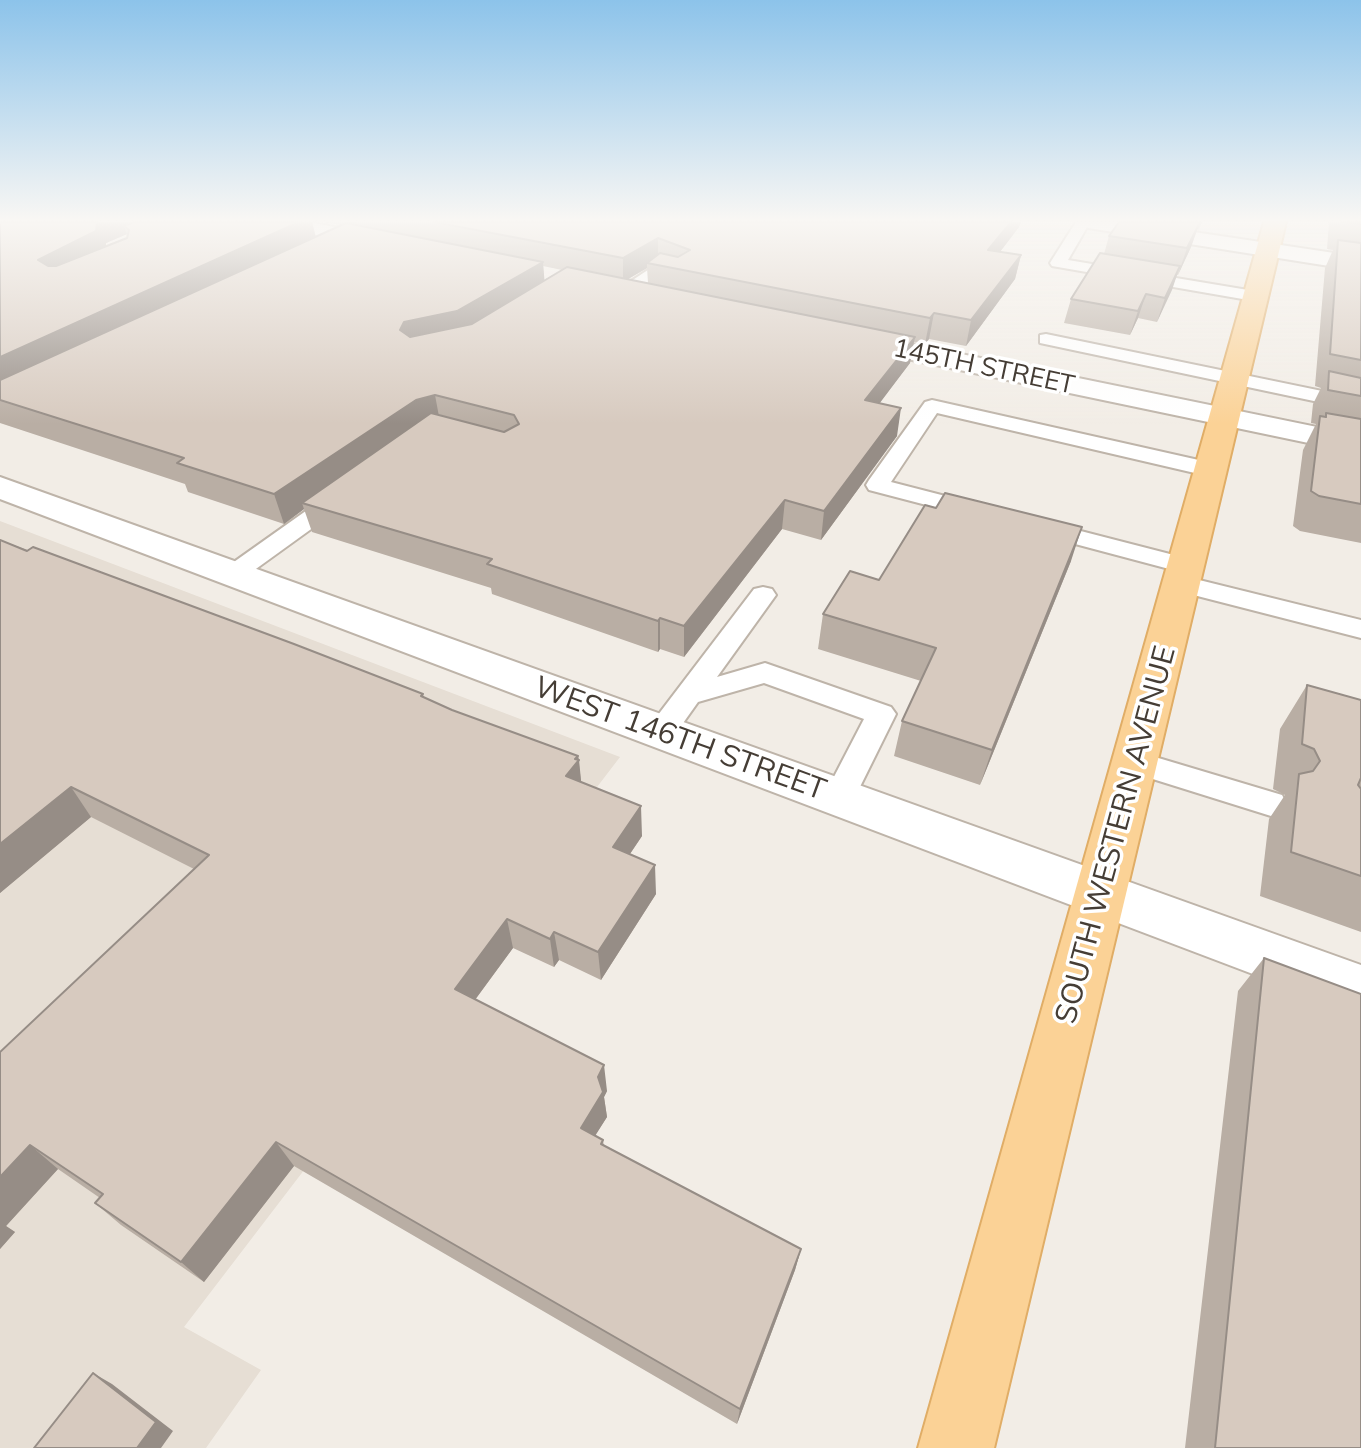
<!DOCTYPE html>
<style>
body{margin:0}
canvas{display:block;background:#f2ede6}
</style>
<canvas width="1361" height="1448"></canvas>
<script>
const ctx = document.querySelector('canvas').getContext('2d');
ctx.lineJoin = 'round';
function paint(path, color) {
  ctx.fillStyle = color;
  ctx.fill(path, 'evenodd');
}
function poly(rows) {
  const path = new Path2D();
  for (const r of rows) {
    path.moveTo(r[0], r[1]);
    for (let i = 2; i < r.length; i += 2) path.lineTo(r[i], r[i + 1]);
  }
  return path;
}
function stroke(path, color, width, dash) {
  ctx.strokeStyle = color;
  ctx.lineWidth = width;
  ctx.lineCap = dash ? 'butt' : 'round';
  ctx.setLineDash(dash || []);
  ctx.stroke(path);
}
function write(font, color, halo, rows, align = 'center') {
  ctx.font = font + ' Mulish,sans-serif';
  ctx.lineWidth = 7;
  ctx.setLineDash([]);
  ctx.textBaseline = 'middle';
  ctx.strokeStyle = halo;
  ctx.fillStyle = color;
  for (const [text, x, y, turn = 0] of rows) {
    ctx.save();
    ctx.translate(x, y);
    ctx.rotate((+turn || 0) * Math.PI / 180);
    ctx.textAlign = isNaN(turn) ? turn : align;
    if (halo) ctx.strokeText(text, 0, 0);
    ctx.fillText(text, 0, 0);
    ctx.restore();
  }
}
const residential = poly([
 [0,521,620,757,184,1327,261,1370,206,1448,0,1448]
]);
const lane = poly([
 [1076,222,1090,222,1068,260,1254,291,1262,296,1254,301,1052,266,1050,263,1076,222],
 [657,264,687,273,679,278,660,274,631,297,619,297,619,289,657,264],
 [1046,334,1361,399,1361,411,1040,343,1040,335,1046,334],
 [932,400,1212,463,1223,470,1212,477,937,413,891,482,988,507,992,512,988,517,980,519,869,490,866,485,869,480,925,402,932,400],
 [342,489,350,491,354,496,350,501,242,579,224,579,220,574,224,569,334,491,342,489],
 [1038,520,1197,561,1201,566,1188,574,1030,532,1026,527,1038,520],
 [1183,576,1361,620,1361,638,1174,590,1170,584,1174,578,1183,576],
 [763,587,772,589,776,595,717,677,765,663,891,707,896,714,850,807,839,810,828,807,823,798,864,719,764,683,698,702,671,740,660,743,649,740,645,732,754,589,763,587],
 [1135,751,1282,795,1287,804,1282,813,1271,816,1124,770,1119,762,1124,754,1135,751]
]);
const street = poly([
 [269,222,309,222,395,239,398,244,387,251,279,228,269,222],
 [1078,222,1127,222,1361,257,1361,271,1088,228,1078,222],
 [854,332,1361,436,1361,454,845,346,841,340,845,334,854,332],
 [0,477,1361,965,1361,1015,0,499,0,477]
]);
const primary = poly([
 [1264,222,1286,222,994,1448,918,1448,1264,222]
]);
const wall = poly([
 [0,222,312,222,316,237,342,225,322,222,1021,222,1019,227,1000,252,1021,255,1015,279,966,346,929,339,925,344,914,342,910,363,879,403,897,436,821,540,782,529,684,657,660,649,658,652,492,594,491,588,312,532,304,509,284,524,188,492,185,484,0,423],
 [127,234,127,238,106,247,106,243],
 [543,266,562,270,544,280],
 [647,268,648,283,628,279],
 [1119,222,1202,222,1199,230,1197,229,1191,247,1178,275,1177,275,1157,322,1138,318,1130,335,1064,323,1071,299,1104,254,1109,236],
 [1329,222,1361,222,1361,543,1300,531,1293,526,1303,450,1316,424,1311,423,1313,404,1321,388,1315,386,1325,268,1333,250,1327,249],
 [0,540,423,694,424,698,452,710,578,756,581,782,642,836,630,854,656,894,601,980,559,960,554,967,513,948,475,1000,607,1091,604,1097,607,1117,595,1135,603,1140,604,1146,801,1249,795,1270,737,1424,294,1166,204,1282,121,1225,95,1203,100,1198,58,1169,6,1226,15,1232,0,1249,0,1052,194,869,91,817,0,893],
 [1071,561,980,785,894,756,902,721,921,681,818,649,823,614,879,580],
 [1307,685,1361,700,1361,932,1260,896,1269,819,1285,795,1273,789,1280,729],
 [1264,958,1361,1448,1185,1448,1238,991]
]);
const shadedWall = poly([
 [97,222,159,222,129,230,124,226,127,234,106,243,106,255,49,284,38,260],
 [299,222,312,222,316,239,0,390,0,357],
 [345,222,356,222,357,223,346,226],
 [1011,222,1021,222,1019,227,983,274,988,250],
 [1200,222,1191,247,1178,275,1187,248],
 [658,238,658,261,647,263,647,268,623,282,623,258],
 [1021,255,1015,279,966,346,971,320],
 [543,262,545,287,461,336,409,348,400,330,404,322],
 [1180,266,1172,290,1157,322,1165,298],
 [1146,294,1138,318,1130,335,1138,311],
 [934,313,929,339,925,344,930,318],
 [915,337,910,363,861,428,865,400],
 [435,395,440,422,302,503,304,509,284,524,274,494,416,400],
 [901,408,897,436,821,540,824,511],
 [785,500,782,529,684,657,684,626],
 [1082,527,1071,561,980,785,992,750],
 [660,618,660,649,658,652,658,621],
 [578,756,579,760,582,790,566,776],
 [71,787,91,817,0,893,0,844],
 [641,806,642,836,615,876,613,847],
 [655,865,656,894,601,980,598,952],
 [507,919,513,948,463,1016,455,989],
 [554,932,559,960,554,967,550,939],
 [604,1065,607,1091,604,1097,607,1117,585,1152,581,1128,598,1077],
 [276,1142,294,1166,204,1282,181,1262],
 [30,1145,58,1169,6,1226,0,1222,0,1177],
 [0,1222,15,1232,0,1249],
 [801,1249,795,1270,737,1424,740,1409],
 [93,1373,112,1384,173,1431,161,1448,137,1448]
]);
const building = poly([
 [0,222,97,222,96,231,38,260,48,266,56,266,127,238,129,230,124,226,134,222,299,222,0,357,0,222],
 [434,222,1011,222,988,250,1021,255,971,320,934,313,930,318,647,263,660,253,678,257,690,250,658,238,623,258,434,222],
 [1119,222,1200,222,1187,248,1109,236,1119,222],
 [1342,222,1361,222,1361,224,1342,222],
 [346,223,543,262,457,311,404,322,400,330,410,337,472,324,567,267,915,337,865,400,901,408,824,511,785,500,684,626,660,618,658,621,487,564,492,559,302,503,431,413,504,432,519,424,514,415,435,395,416,400,274,494,177,463,184,458,0,400,0,380,346,223],
 [1338,240,1361,243,1361,360,1330,354,1338,240],
 [1100,253,1180,266,1165,298,1146,294,1138,311,1071,299,1100,253],
 [1329,371,1361,378,1361,396,1328,390,1329,371],
 [1326,413,1361,419,1361,504,1319,496,1311,491,1320,416,1326,417,1326,413],
 [945,493,1082,527,992,750,902,721,936,648,823,614,850,571,879,580,925,505,936,508,945,493],
 [0,540,27,551,33,547,294,644,423,694,421,696,452,710,578,756,575,759,579,760,566,776,641,806,613,847,655,865,598,952,554,932,550,939,507,919,455,989,604,1065,598,1077,603,1092,581,1128,603,1140,601,1144,801,1249,740,1409,276,1142,181,1262,95,1203,103,1194,30,1145,0,1177,0,1052,209,855,71,787,0,844,0,540],
 [1307,685,1361,700,1361,778,1358,785,1361,789,1361,876,1291,852,1299,774,1313,771,1320,761,1314,749,1302,744,1307,685],
 [1264,958,1361,994,1361,1448,1215,1448,1264,958],
 [93,1373,156,1422,137,1448,34,1448,93,1373]
]);
const farStreetnames = [
 ["145TH STREET",984,367,12]
];
const streetNames = [
 ["WEST 146TH STREET",680,739,20],
 ["SOUTH WESTERN AVENUE",1116,835,-75]
];
paint(residential, '#e6ded4');
stroke(lane, '#beb4a9', 4);
stroke(street, '#beb4a9', 4);
stroke(primary, '#e0ad66', 4);
paint(lane, '#fff');
paint(street, '#fff');
paint(primary, '#fbd296');
paint(wall, '#b9aea4');
paint(shadedWall, '#968d86');
paint(building, '#d7cabf');
stroke(building, '#968d86', 2);
const sky = ctx.createLinearGradient(0, 0, 0, 424);
sky.addColorStop(0, '#8cc3ea');
sky.addColorStop(0.52, '#f9f7f4');
sky.addColorStop(1, '#f9f7f400');
ctx.fillStyle = sky;
ctx.fillRect(0, 0, 1361, 424);
write('26px', '#453d35', '#fff', farStreetnames);
write('30px', '#453d35', '#fff', streetNames);
</script>
